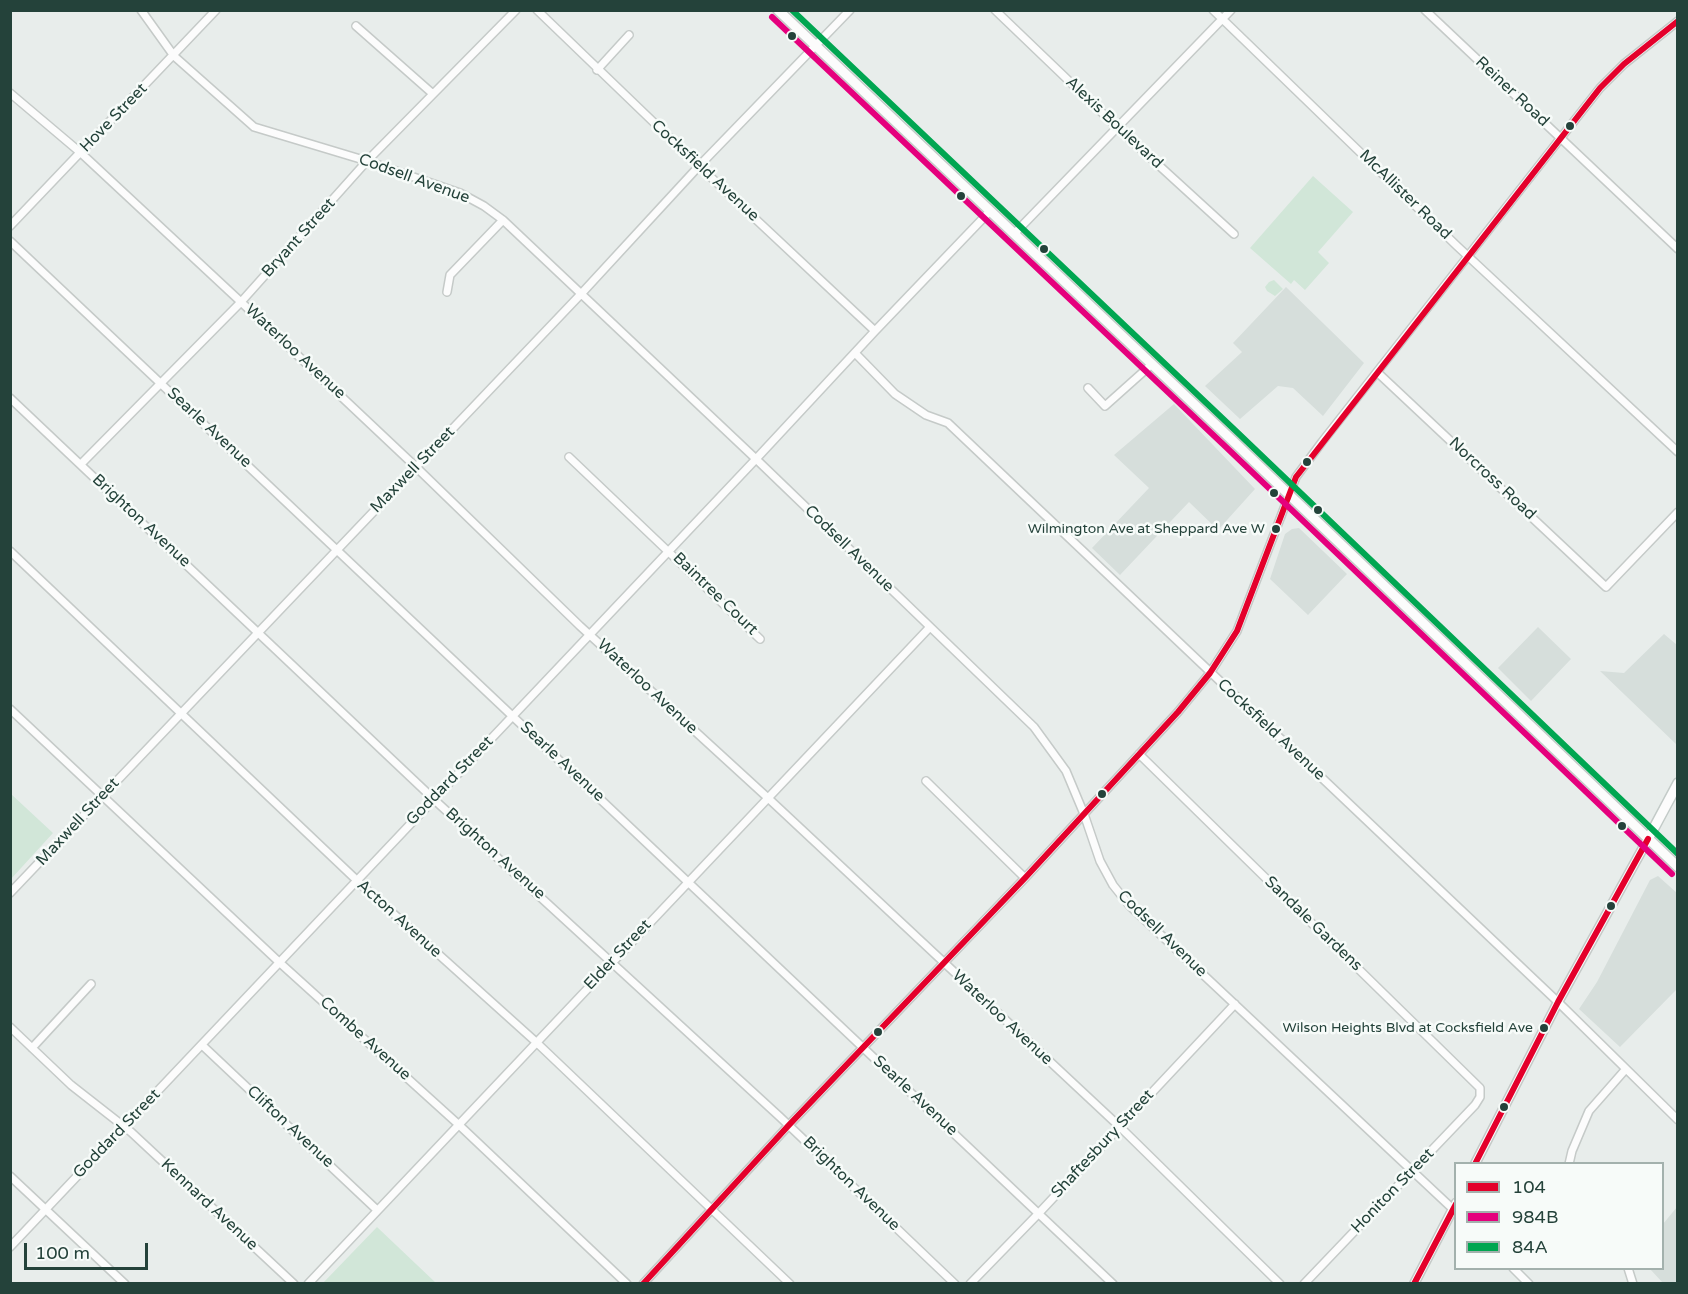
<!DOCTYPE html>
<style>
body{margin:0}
#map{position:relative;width:1688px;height:1294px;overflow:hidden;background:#e8edeb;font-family:"Varela Round",sans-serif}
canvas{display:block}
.frame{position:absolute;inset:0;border:12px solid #24423a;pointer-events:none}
.legend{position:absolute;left:1454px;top:1162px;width:210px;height:108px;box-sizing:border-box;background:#f7fbf9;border:2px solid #a3b1ad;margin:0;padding:8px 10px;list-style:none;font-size:18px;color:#24423a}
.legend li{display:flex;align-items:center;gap:12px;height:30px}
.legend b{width:30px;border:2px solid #a3b1ad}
.scale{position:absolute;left:24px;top:1243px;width:124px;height:27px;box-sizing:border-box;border:3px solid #24423a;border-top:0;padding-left:8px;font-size:18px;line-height:21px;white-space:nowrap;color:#24423a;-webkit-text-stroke:4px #f7fbf9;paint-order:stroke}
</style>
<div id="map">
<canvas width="1688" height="1294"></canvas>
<div class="frame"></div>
<ul class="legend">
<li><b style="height:8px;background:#e4002b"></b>104</li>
<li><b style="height:8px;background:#e5007d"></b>984B</li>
<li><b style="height:8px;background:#00a651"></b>84A</li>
</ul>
<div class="scale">100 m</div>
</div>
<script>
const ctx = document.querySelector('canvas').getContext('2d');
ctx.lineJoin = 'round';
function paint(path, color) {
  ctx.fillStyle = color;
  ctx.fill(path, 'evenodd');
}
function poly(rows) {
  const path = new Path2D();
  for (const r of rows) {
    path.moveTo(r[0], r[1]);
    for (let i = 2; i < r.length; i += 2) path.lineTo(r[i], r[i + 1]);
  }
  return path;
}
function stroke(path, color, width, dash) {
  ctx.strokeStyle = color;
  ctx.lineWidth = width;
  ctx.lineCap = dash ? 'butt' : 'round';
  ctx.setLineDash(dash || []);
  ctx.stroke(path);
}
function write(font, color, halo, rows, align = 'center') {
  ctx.font = font + ' "Varela Round",sans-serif';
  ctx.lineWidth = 5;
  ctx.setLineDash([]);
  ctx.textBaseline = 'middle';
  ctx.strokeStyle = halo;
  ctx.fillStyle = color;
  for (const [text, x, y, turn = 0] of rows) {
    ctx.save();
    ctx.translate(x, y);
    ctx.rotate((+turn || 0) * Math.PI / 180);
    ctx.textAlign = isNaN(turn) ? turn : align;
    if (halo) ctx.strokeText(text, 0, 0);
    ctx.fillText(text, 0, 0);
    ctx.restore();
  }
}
const built = poly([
 [1286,287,1364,363,1323,416,1293,388,1278,386,1240,419,1205,386,1242,352,1233,343],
 [1174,404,1255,489,1218,530,1189,502,1120,575,1092,548,1149,488,1114,455],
 [1299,528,1347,574,1308,615,1270,579,1285,534,1292,529],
 [1538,627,1571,659,1531,701,1498,668],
 [1664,634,1677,645,1677,745,1600,671,1624,673],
 [1658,876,1677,893,1677,989,1620,1047,1579,1009,1597,982,1650,880],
 [1677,1207,1677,1283,1663,1283,1650,1269,1662,1268,1663,1224]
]);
const green = poly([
 [1313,176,1353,212,1318,252,1329,263,1305,290,1294,280,1291,284,1250,248],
 [1274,280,1283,289,1275,296,1267,291,1265,287,1269,282],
 [11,794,53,833,11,879,10,879],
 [377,1227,436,1283,323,1283]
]);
const minor = poly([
 [141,10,174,56,254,127,367,161,460,193,484,206,503,220,756,459,1034,727,1066,771,1084,814,1100,861,1113,885,1129,905,1455,1211],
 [537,10,699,166,875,331],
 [995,10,1118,128,1234,234],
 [1213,10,1457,246,1678,452],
 [1425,10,1678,249],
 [356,26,433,94],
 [597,70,629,35],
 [10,93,81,153,241,302,416,467,580,626,768,798,1120,1127,1280,1284],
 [10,226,216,10],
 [1014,234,1231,10],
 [10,241,1113,1284],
 [447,292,450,275,503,220],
 [855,353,895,394,926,415,948,423,1558,1002,1678,1120],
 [1377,372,1606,587,1678,512],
 [1088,388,1105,406,1152,364],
 [10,398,440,805,780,1117,955,1284],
 [569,457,760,639],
 [81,464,241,302,367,161,516,10],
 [10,551,366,889,536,1042,790,1284],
 [10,709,279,962,458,1124,627,1284],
 [1139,754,1480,1088,1480,1097,1475,1105,1304,1284],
 [926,781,1025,878],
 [10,893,581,294,699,166,850,10],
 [10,1027,71,1085,131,1132,294,1284],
 [202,1045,377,1210],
 [32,1048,91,984],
 [1569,1164,1572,1151,1589,1111,1625,1070],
 [10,1176,125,1284],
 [10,1247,756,459,875,331,990,211],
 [1513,1268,1529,1284],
 [1628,1268,1633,1284],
 [308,1284,930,627],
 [643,1284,789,1125,1025,878,1178,712,1210,673,1237,631,1296,477,1322,442,1600,88,1624,64,1678,21],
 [970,1284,1039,1213,1235,1004]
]);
const tertiary = poly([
 [1475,1164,1558,1002,1648,839],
 [1414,1284,1456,1203]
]);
const secondary = poly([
 [778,10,1233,441,1678,867],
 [1648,839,1678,783]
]);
const bus1 = poly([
 [1475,1164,1558,1002,1648,839],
 [643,1284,789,1125,1025,878,1178,712,1210,673,1237,631,1296,477,1600,88,1624,64,1678,21],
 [1414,1284,1456,1204]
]);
const bus2 = poly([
 [772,17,1227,448,1672,874]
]);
const bus3 = poly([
 [792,10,1239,434,1678,854]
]);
const markers = [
 [792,36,5,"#24423a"],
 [1570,126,5,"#24423a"],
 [961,196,5,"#24423a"],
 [1044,249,5,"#24423a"],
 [1307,462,5,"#24423a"],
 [1274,493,5,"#24423a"],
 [1318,510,5,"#24423a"],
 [1276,529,5,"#24423a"],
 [1102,794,5,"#24423a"],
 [1622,826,5,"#24423a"],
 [1611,906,5,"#24423a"],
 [1544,1028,5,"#24423a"],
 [878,1032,5,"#24423a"],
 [1504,1107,5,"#24423a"]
];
const busNames = [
 ["Wilmington Ave at Sheppard Ave W",1265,529],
 ["Wilson Heights Blvd at Cocksfield Ave",1533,1028]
];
const streetNames = [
 ["Reiner Road",1512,92,43],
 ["Hove Street",114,118,-46],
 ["Alexis Boulevard",1114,123,43],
 ["Cocksfield Avenue",705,171,43],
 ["Codsell Avenue",414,179,20],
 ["McAllister Road",1405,195,44],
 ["Bryant Street",299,238,-48],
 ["Waterloo Avenue",295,352,43],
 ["Searle Avenue",209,428,43],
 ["Maxwell Street",413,470,-46],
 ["Norcross Road",1492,479,43],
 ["Brighton Avenue",141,521,43],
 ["Codsell Avenue",849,549,44],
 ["Baintree Court",715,594,44],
 ["Waterloo Avenue",647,687,43],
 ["Cocksfield Avenue",1271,730,43],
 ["Searle Avenue",562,762,43],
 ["Goddard Street",450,781,-46],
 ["Maxwell Street",78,822,-47],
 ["Brighton Avenue",495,854,42],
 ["Acton Avenue",399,919,42],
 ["Sandale Gardens",1313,924,44],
 ["Codsell Avenue",1162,934,44],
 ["Elder Street",618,955,-47],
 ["Waterloo Avenue",1002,1018,43],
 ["Combe Avenue",365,1039,42],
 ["Searle Avenue",915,1096,43],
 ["Clifton Avenue",290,1127,43],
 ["Goddard Street",117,1134,-46],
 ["Shaftesbury Street",1103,1144,-47],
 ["Brighton Avenue",851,1184,44],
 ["Honiton Street",1393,1191,-46],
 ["Kennard Avenue",209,1205,43]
];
paint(built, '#d6dedb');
paint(green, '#d1e6d8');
stroke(minor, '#c5cac8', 10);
stroke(tertiary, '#c5cac8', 11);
stroke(secondary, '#c3cbc8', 12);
stroke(minor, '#fcfcfc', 7);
stroke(tertiary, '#fcfcfc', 8);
stroke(secondary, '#fcfcfc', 9);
stroke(bus1, '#e4002b', 6);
stroke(bus2, '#e5007d', 6);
stroke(bus3, '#00a651', 6);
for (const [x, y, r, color] of markers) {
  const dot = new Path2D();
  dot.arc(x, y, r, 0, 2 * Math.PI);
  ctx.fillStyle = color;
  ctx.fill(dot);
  stroke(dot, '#f7fbf9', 2);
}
write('14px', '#24423a', '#f7fbf9', busNames, 'right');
write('16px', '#24423a', '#f7fbf9', streetNames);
</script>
